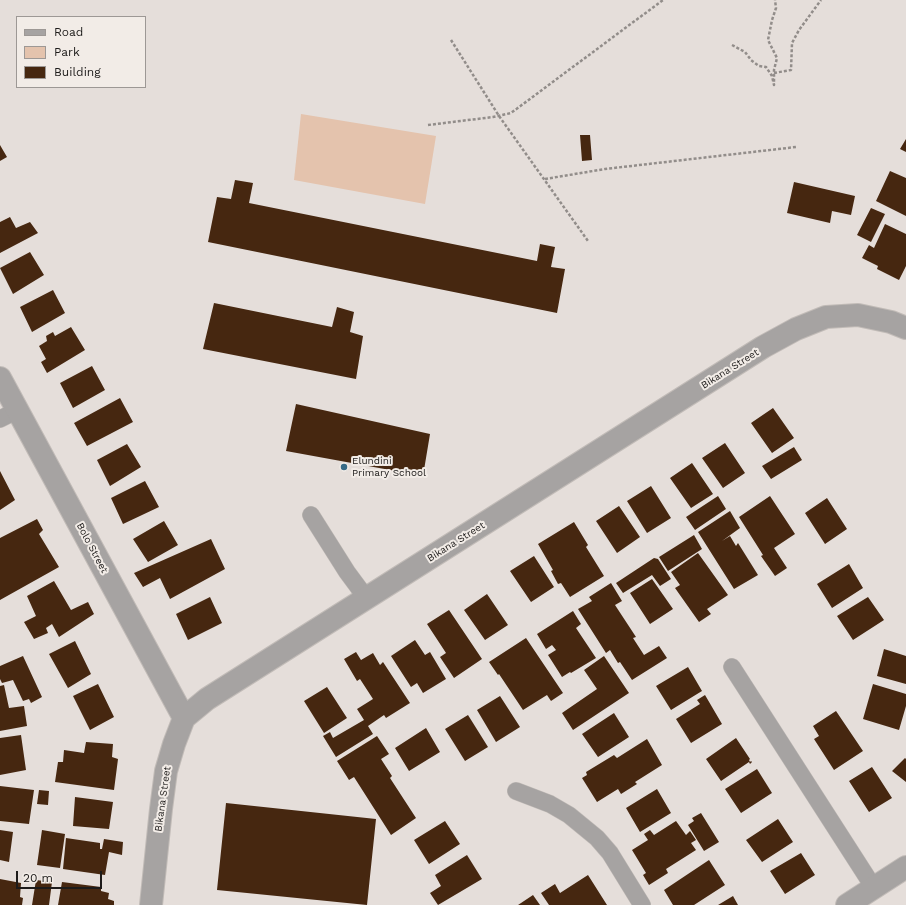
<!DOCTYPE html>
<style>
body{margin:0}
#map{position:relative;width:906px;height:905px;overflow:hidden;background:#e5deda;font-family:"Work Sans",sans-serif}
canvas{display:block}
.legend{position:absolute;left:16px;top:16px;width:130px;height:72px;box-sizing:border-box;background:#f2ece7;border:1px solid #9d9895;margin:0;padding:5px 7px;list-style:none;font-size:12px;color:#1d1b1a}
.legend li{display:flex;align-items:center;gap:8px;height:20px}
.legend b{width:20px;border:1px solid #9d9895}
.scale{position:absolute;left:16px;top:871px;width:86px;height:18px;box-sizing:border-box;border:2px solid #1d1b1a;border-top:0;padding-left:5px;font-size:12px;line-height:14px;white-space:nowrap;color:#1d1b1a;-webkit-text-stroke:3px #f2ece7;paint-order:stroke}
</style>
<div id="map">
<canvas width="906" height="905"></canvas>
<ul class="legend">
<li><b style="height:5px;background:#a6a3a2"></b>Road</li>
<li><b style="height:11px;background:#e4c3ad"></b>Park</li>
<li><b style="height:11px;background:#462710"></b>Building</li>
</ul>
<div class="scale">20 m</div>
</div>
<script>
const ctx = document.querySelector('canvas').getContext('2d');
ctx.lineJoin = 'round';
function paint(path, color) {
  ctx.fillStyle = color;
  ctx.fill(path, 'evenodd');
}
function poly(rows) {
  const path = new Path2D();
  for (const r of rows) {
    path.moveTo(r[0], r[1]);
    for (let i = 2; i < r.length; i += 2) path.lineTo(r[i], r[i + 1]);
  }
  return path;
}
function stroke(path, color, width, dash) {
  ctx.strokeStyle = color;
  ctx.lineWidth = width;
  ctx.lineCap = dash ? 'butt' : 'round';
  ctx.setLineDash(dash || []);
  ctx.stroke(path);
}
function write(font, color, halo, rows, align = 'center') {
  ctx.font = font + ' "Work Sans",sans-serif';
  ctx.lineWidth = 4;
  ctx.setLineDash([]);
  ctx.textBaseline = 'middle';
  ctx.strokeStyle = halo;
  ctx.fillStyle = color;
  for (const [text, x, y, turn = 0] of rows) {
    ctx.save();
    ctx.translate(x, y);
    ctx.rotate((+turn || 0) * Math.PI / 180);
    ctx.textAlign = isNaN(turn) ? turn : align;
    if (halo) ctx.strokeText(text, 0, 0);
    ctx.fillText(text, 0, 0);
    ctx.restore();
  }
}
const green = poly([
 [301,114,436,136,425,204,294,180]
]);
const building = poly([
 [580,135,590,135,592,160,582,161],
 [906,139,906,152,900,149],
 [0,145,7,157,0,161],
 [890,171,906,178,906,216,876,201],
 [235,180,253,183,249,203,537,261,540,244,555,247,551,267,565,269,557,313,208,242,217,197,231,199],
 [794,182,855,196,851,215,832,211,830,223,787,213],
 [871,208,885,214,871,242,857,235],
 [10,217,16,228,30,222,38,233,0,253,0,222],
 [885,224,906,234,906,266,899,280,877,269,878,266,862,258,869,245,874,248],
 [30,252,44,275,13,294,0,268],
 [53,290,65,313,32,332,20,307],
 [214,303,332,327,337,307,354,312,350,332,363,336,356,379,203,349],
 [71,327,85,350,47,373,41,362,46,359,39,346,47,341,46,336,53,332,55,336],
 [92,366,105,390,73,408,60,383],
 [120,398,133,422,87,446,74,423],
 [296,404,430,434,423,476,286,451],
 [773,408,794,438,772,453,751,423],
 [725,443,745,473,723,488,702,458],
 [127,444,141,467,110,486,97,460],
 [794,447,802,460,771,479,762,466],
 [692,463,713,494,691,508,670,478],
 [0,471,15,500,0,510],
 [145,481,159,507,123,524,111,498],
 [651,486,671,518,647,533,627,501],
 [718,496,726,509,695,530,686,517],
 [770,496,795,534,774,548,787,568,775,576,761,556,763,555,739,517],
 [827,498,847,529,825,544,805,513],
 [619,506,640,537,617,553,596,521],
 [730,511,740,528,722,541,730,536,736,546,738,543,758,575,734,589,698,532],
 [37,519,43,530,39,534,59,567,0,600,0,538],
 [164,521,178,545,148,562,133,539],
 [574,522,588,545,586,547,604,576,570,597,561,583,558,584,551,571,553,570,538,544],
 [694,535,702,549,668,571,659,557],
 [211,539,225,569,170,599,160,578,143,587,134,573],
 [698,553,728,595,707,609,711,614,699,622,675,588,680,585,671,572],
 [534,556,554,587,531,602,510,571],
 [654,558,658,559,671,579,660,586,652,575,623,593,616,583],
 [849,564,863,588,832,608,817,584],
 [652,579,673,609,650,624,630,593],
 [54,581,71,610,88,602,94,614,59,637,52,624,46,628,48,633,34,639,24,622,36,616,27,596],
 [611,583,622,601,615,605,636,637,633,638,644,655,659,646,667,658,632,680,620,662,618,663,610,650,606,653,578,609,592,601,589,597],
 [487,594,508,625,485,640,464,610],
 [210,597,222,623,188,640,176,614],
 [868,597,884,620,853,640,837,616],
 [449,610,482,659,454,678,440,657,446,653,427,624],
 [573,611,581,624,576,628,596,658,571,673,570,672,562,677,548,655,556,650,552,645,546,649,537,634],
 [526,638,563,693,551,701,547,695,523,710,499,674,498,675,489,662],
 [415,640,425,655,430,652,446,679,423,693,417,683,411,687,391,656],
 [75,641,91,674,68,688,49,654],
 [884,649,906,656,906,684,877,676],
 [356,652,361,660,373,653,380,665,383,662,410,703,386,718,384,715,368,726,373,734,336,757,323,736,330,732,333,738,364,720,357,709,373,699,360,679,357,681,344,659],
 [23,656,42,697,31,703,29,699,23,701,13,680,2,683,0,679,0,666],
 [604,656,629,693,573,730,562,713,597,689,584,670],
 [688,667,702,691,671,710,656,686],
 [98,684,114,717,90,730,73,696],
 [873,684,906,694,906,706,899,730,863,719],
 [4,685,9,708,24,706,27,726,0,731,0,686],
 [327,687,347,718,324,733,304,701],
 [705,695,722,724,691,743,676,719,700,704,697,700],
 [500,696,520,727,496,742,477,710],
 [836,711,863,751,834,770,814,739,819,736,813,726],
 [614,713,629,737,598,757,582,734],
 [468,715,488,747,465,761,445,729],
 [426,728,440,752,409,771,395,748],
 [21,735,26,770,0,775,0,738],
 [377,736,389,754,381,759,392,776,390,778,416,818,391,835,354,777,349,780,337,761],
 [736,738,750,759,749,760,750,762,751,761,752,762,750,764,749,762,721,781,706,759],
 [647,739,662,765,635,782,637,784,621,794,618,789,597,802,582,778,587,775,586,772,614,755,617,758],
 [86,742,113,744,112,757,118,759,114,790,55,782,58,762,63,762,64,750,84,753],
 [905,758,906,759,906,782,892,771],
 [872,767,892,798,869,812,849,781],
 [757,769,772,793,741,813,725,789],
 [0,786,34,790,29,824,0,821],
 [657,789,671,813,640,832,626,808],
 [39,790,49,791,48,805,37,804],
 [75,797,113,802,109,829,73,826],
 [226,803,376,819,367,905,217,890],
 [701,813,719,842,704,851,688,825,694,821,692,818],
 [778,819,793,842,762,862,746,840],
 [445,821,460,844,429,864,414,840],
 [676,821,686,835,690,831,696,840,691,843,696,850,666,869,668,873,649,885,643,875,646,873,632,850,648,840,644,834,650,830,654,835],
 [0,830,13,832,9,862,0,860],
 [42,830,65,834,60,868,37,865],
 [66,838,100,843,100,849,102,849,104,839,123,842,122,855,109,852,105,875,63,869],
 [801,853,815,875,785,894,770,871],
 [467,855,482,879,438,905,430,893,441,886,435,875],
 [709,860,725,885,694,905,673,905,664,890],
 [588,875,607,905,549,905,541,893,555,884,560,893],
 [0,879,21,883,20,897,23,898,22,905,0,905],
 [36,880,52,882,49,905,32,905],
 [62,882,101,887,101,891,109,893,108,899,114,901,114,905,58,905],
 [533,895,540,905,518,905],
 [733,896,738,905,718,905]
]);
const path = poly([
 [451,40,499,116,588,241],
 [732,45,745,52,751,60,759,66,766,67,772,76,774,85,774,70,777,58,768,40,772,20,776,8,775,0],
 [774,73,791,70,792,43,799,30,821,0],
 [428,125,493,117,511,113,663,0],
 [545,179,605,169,796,147]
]);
const service = poly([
 [0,419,18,410],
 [311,515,347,572,367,599],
 [732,667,874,888],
 [516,791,550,804,569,815,597,838,610,853,642,905]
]);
const minor = poly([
 [0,378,184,718],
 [151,905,161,809,166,771,174,744,184,718,207,699,763,347,796,329,826,317,858,315,891,322,906,328],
 [847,905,906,867]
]);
const markers = [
 [344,467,4,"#376b87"]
];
const streetNames = [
 ["Bikana Street",730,369,-32],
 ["Bikana Street",456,542,-32],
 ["Bolo Street",92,548,62],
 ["Bikana Street",163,799,-82]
];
const poiNames = [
 ["Elundini",352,461],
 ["Primary School",352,473]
];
paint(green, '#e4c3ad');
paint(building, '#462710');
stroke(service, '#c1bbb7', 18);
stroke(minor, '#c1bbb7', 24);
stroke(path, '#928d8a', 2.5, [3, 2]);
stroke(service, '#a6a3a2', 17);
stroke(minor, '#a6a3a2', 22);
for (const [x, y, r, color] of markers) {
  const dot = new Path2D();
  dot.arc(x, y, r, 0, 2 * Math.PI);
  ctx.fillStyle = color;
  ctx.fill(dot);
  stroke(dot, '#f2ece7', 1.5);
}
write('10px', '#1d1b1a', '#f2ece7', streetNames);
write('10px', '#1d1b1a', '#f2ece7', poiNames, 'left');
</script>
